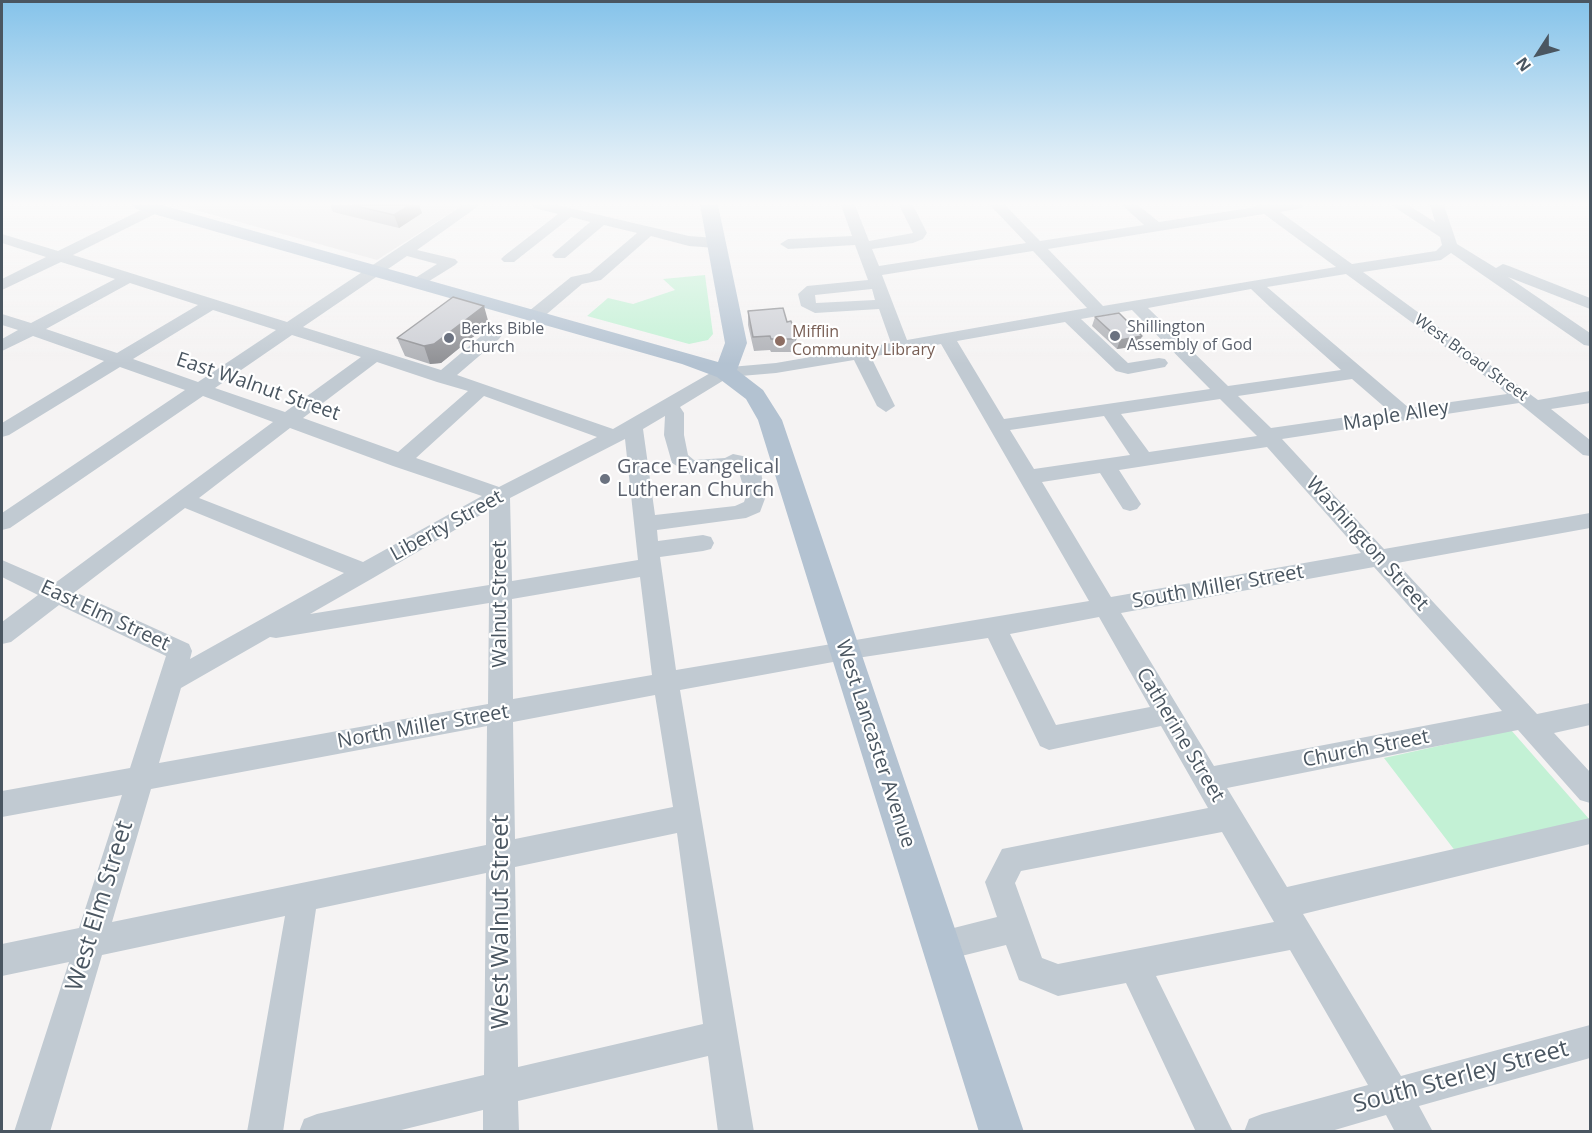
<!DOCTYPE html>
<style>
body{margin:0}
#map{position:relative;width:1592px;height:1133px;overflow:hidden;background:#f5f3f3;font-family:"Open Sans",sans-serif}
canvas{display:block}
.frame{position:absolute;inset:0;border:3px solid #4a5661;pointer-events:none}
.north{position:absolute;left:1508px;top:24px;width:60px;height:60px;-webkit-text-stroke:4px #fff;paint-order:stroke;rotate:234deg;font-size:16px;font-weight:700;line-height:24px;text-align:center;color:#4a5661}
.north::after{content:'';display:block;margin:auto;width:21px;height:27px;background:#4a5661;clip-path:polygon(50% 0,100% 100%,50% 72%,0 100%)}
</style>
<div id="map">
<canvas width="1592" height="1133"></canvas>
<div class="frame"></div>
<div class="north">N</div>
</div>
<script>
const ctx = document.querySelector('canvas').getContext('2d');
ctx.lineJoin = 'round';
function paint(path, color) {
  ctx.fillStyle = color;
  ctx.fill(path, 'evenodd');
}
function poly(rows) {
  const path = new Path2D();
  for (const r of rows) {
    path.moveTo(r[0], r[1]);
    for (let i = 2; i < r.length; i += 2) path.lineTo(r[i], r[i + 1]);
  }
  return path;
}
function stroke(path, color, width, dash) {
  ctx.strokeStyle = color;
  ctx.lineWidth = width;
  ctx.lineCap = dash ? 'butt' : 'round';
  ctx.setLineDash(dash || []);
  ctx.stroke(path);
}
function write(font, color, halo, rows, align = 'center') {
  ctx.font = font + ' "Open Sans",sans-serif';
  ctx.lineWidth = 4.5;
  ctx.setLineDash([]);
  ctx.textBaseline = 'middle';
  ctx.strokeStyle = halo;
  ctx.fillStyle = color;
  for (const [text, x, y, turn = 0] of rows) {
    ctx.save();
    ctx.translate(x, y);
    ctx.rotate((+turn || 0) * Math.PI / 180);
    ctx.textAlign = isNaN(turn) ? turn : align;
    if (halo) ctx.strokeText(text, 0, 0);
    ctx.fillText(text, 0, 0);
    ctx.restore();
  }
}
const education = poly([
 [177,205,463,205,377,260]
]);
const green = poly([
 [705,275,713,334,708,340,689,344,587,316,608,298,633,304,675,290,663,279],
 [1511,730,1590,820,1456,852,1384,758]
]);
const minor = poly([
 [463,205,480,205,417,250,455,259,458,262,455,265,418,288,410,283,412,280,437,264,407,256,303,327,441,370,487,331,499,331,502,335,499,339,457,375,613,429,719,368,776,363,891,343,879,309,815,313,801,306,798,294,807,286,868,280,855,245,788,249,780,244,788,239,852,236,841,205,855,205,869,241,913,233,899,205,913,205,927,233,923,239,913,243,872,249,879,266,1026,243,990,205,1005,205,1040,241,1144,225,1122,205,1138,205,1159,222,1256,207,1256,205,1304,205,1302,208,1280,212,1352,264,1436,251,1442,245,1440,237,1391,205,1408,205,1435,222,1430,205,1444,205,1457,244,1496,268,1503,264,1509,266,1590,298,1590,309,1508,277,1590,333,1590,346,1584,345,1451,253,1441,260,1363,272,1538,400,1590,391,1590,403,1551,409,1590,440,1590,456,1583,455,1519,403,1282,439,1384,549,1590,513,1590,528,1397,563,1537,714,1590,703,1590,725,1554,733,1590,772,1590,803,1580,800,1518,730,1227,788,1287,887,1590,818,1590,844,1303,914,1401,1076,1590,1025,1590,1058,1419,1106,1433,1132,1395,1132,1386,1115,1328,1132,1244,1132,1249,1119,1262,1114,1368,1085,1290,950,1156,976,1233,1132,1196,1132,1126,983,1058,996,1019,980,1006,945,941,961,930,956,925,945,930,934,997,917,985,882,1002,849,1208,808,1161,726,1049,750,1040,746,988,638,844,660,680,690,754,1132,718,1132,708,1056,518,1101,519,1132,483,1132,483,1110,393,1132,299,1132,304,1119,317,1114,484,1075,486,873,316,909,283,1132,247,1132,285,916,102,955,50,1132,14,1132,69,962,2,976,2,944,79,928,122,795,2,817,2,791,130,768,166,656,59,605,11,642,2,644,2,622,38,595,2,577,2,560,55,583,273,422,203,396,10,528,2,530,2,513,185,390,120,367,9,435,2,437,2,423,104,361,33,336,2,351,2,339,18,330,2,325,2,314,31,323,115,279,61,262,2,290,2,279,46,257,2,243,2,234,58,251,149,206,159,206,159,212,73,255,287,322,463,205],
 [1264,214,1336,267,1103,306,1048,249,1264,214],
 [1033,251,1087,308,907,340,882,275,1033,251],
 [1346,274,1497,385,1507,394,1409,408,1267,287,1346,274],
 [130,283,198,305,117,353,46,329,130,283],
 [872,289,875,300,816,303,815,295,872,289],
 [1251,289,1270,307,1341,370,1228,386,1148,308,1251,289],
 [213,310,276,330,198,382,133,359,213,310],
 [1132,310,1210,389,1004,419,957,341,1065,322,1116,371,1128,374,1165,367,1168,363,1165,359,1159,358,1128,363,1081,319,1132,310],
 [292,335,361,357,285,412,215,388,292,335],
 [941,344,1089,601,676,670,660,557,703,551,711,549,714,543,711,537,703,535,658,541,657,530,746,518,760,512,766,496,761,473,752,458,733,454,725,458,694,460,688,455,684,435,684,413,680,407,729,377,776,373,854,360,877,406,886,412,895,406,871,357,941,344],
 [377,362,437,382,468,391,398,452,303,418,377,362],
 [1352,379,1389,411,1271,428,1238,396,1352,379],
 [484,396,597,437,499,487,416,458,484,396],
 [1220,399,1257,436,1149,452,1121,414,1220,399],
 [665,416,664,435,672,463,690,474,728,466,738,469,746,496,744,502,735,506,655,515,643,429,665,416],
 [1104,416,1130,455,1034,469,1010,430,1104,416],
 [290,428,393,466,482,496,363,562,199,498,290,428],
 [625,439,638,560,512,581,510,498,625,439],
 [1267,447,1361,553,1111,597,1042,482,1100,473,1123,509,1130,511,1137,509,1141,504,1119,470,1267,447],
 [185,508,344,573,190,659,192,651,189,644,75,592,185,508],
 [489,510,489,585,310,614,373,578,489,510],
 [1374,567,1502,711,1214,766,1121,613,1374,567],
 [640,577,652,675,513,699,512,599,640,577],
 [489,603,488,704,159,763,181,688,270,637,276,638,489,603],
 [1099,617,1150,707,1056,725,1010,634,1099,617],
 [655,695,673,807,515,839,513,722,655,695],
 [487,726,486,845,112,922,151,789,487,726],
 [1222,832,1274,922,1058,964,1042,958,1015,883,1021,871,1222,832],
 [677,833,703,1024,518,1067,515,867,677,833],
 [532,205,557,205,689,236,716,238,724,243,716,248,689,246,651,236,601,280,582,284,541,319,535,320,527,315,529,311,571,277,590,273,637,233,604,225,565,258,555,258,552,255,555,252,590,222,571,217,514,262,504,262,501,259,504,256,558,214,534,208,532,205]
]);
const major = poly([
 [133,205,162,205,718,362,725,343,700,205,718,205,747,343,737,370,763,390,782,420,1024,1132,979,1132,758,420,746,399,717,377,682,364,136,209,133,205]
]);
const wall = poly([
 [330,205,419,205,422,213,399,228,333,212],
 [748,311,787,322,796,339,796,352,771,352,770,350,754,351,748,325],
 [1095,317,1142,336,1138,346,1117,349,1092,326],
 [489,324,441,363,430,364,405,356,397,338]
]);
const shadedWall = poly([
 [410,205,419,205,422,213,399,228,394,215],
 [484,306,489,324,441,363,430,364,424,346],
 [1142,336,1138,346,1117,349,1120,340]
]);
const building = poly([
 [352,205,410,205,394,215,352,205],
 [453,297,484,306,434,344,424,346,397,338,453,297],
 [783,308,787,322,791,321,796,339,771,339,770,336,753,337,748,311,783,308],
 [1119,313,1142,336,1120,340,1095,317,1119,313]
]);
const markers = [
 [1115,336,6,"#6b7280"],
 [449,338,6,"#6b7280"],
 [780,341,6,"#8d6e63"],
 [605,479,6,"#6b7280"]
];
const farWorshipnames = [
 ["Shillington",1127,327],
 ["Assembly of God",1127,345],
 ["Berks Bible",461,329],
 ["Church",461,347]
];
const farEducationnames = [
 ["Mifflin",792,332],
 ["Community Library",792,350]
];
const farStreetnames = [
 ["West Broad Street",1471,358,36]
];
const streetNames = [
 ["East Walnut Street",258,387,19],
 ["Maple Alley",1396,416,-9],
 ["Liberty Street",447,526,-29],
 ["Washington Street",1367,544,48],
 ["South Miller Street",1218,587,-10],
 ["Walnut Street",500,604,-90],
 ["East Elm Street",105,616,25],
 ["North Miller Street",423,727,-10],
 ["Catherine Street",1180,735,59],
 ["West Lancaster Avenue",875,744,72],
 ["Church Street",1366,749,-11]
];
const worshipNames = [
 ["Grace Evangelical",617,467],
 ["Lutheran Church",617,490]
];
const nearStreetnames = [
 ["West Elm Street",100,906,-73],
 ["West Walnut Street",501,922,-90],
 ["South Sterley Street",1461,1077,-15]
];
paint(education, '#e6e4e5');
paint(green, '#c3f1d5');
paint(minor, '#c1cad2');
paint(major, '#b3c2d1');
paint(wall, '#b0b2b7');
paint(shadedWall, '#909195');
paint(building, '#cdcfd5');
stroke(building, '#909195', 1.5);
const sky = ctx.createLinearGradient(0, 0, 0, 364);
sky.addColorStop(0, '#85c3ea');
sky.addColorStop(0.56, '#fafafa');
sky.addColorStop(1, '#fafafa00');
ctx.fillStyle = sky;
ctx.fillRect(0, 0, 1592, 364);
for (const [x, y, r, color] of markers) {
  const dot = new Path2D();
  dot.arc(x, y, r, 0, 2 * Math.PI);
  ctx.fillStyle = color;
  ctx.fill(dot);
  stroke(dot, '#fff', 2);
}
write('16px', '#5b616d', '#fff', farWorshipnames, 'left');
write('16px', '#785e54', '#fff', farEducationnames, 'left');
write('16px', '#4a5661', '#fff', farStreetnames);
write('20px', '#4a5661', '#fff', streetNames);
write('20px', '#5b616d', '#fff', worshipNames, 'left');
write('24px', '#4a5661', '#fff', nearStreetnames);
</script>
